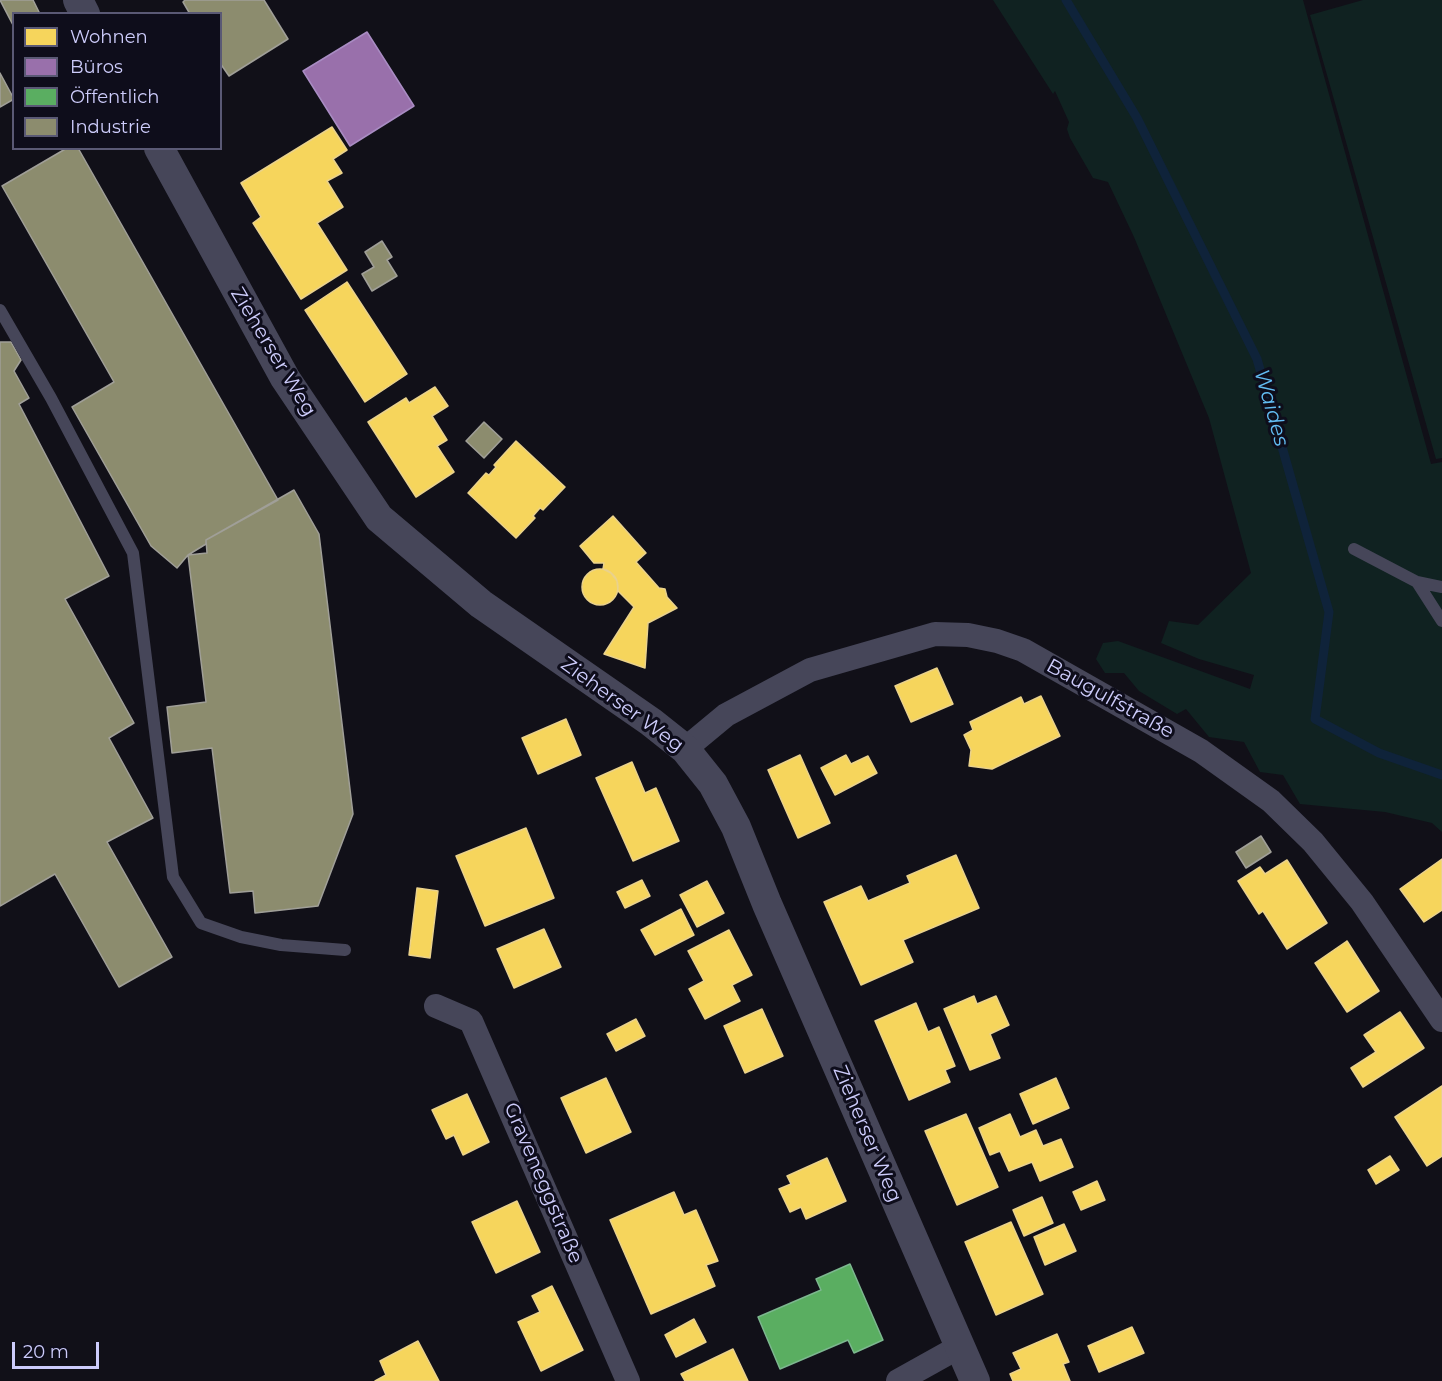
<!DOCTYPE html>
<meta charset="utf-8">
<style>
body{margin:0}
#map{position:relative;width:1442px;height:1381px;overflow:hidden;background:#111018;font-family:Montserrat,sans-serif}
canvas{display:block}
.legend{position:absolute;left:12px;top:12px;width:210px;height:138px;box-sizing:border-box;background:#0e0d1b;border:2px solid #5a5975;margin:0;padding:8px 10px;list-style:none;font-size:18px;color:#cdccfb}
.legend li{display:flex;align-items:center;gap:12px;height:30px}
.legend b{width:30px;border:2px solid #5a5975}
.scale{position:absolute;left:12px;top:1342px;width:87px;height:27px;box-sizing:border-box;border:3px solid #cdccfb;border-top:0;padding-left:8px;font-size:18px;line-height:21px;white-space:nowrap;color:#cdccfb;-webkit-text-stroke:4px #0e0d1b;paint-order:stroke}
</style>
<div id="map">
<canvas width="1442" height="1381"></canvas>
<ul class="legend">
<li><b style="height:16px;background:#f6d55c"></b>Wohnen</li>
<li><b style="height:16px;background:#9970ab"></b>Büros</li>
<li><b style="height:16px;background:#5aae61"></b>Öffentlich</li>
<li><b style="height:16px;background:#8c8c6e"></b>Industrie</li>
</ul>
<div class="scale">20 m</div>
</div>
<script>
const ctx = document.querySelector('canvas').getContext('2d');
ctx.lineJoin = 'round';
function paint(path, color) {
  ctx.fillStyle = color;
  ctx.fill(path, 'evenodd');
}
function poly(rows) {
  const path = new Path2D();
  for (const r of rows) {
    if (r.length === 3) {
      path.moveTo(r[0] + r[2], r[1]);
      path.arc(r[0], r[1], r[2], 0, 2 * Math.PI);
      continue;
    }
    path.moveTo(r[0], r[1]);
    for (let i = 2; i < r.length; i += 2) path.lineTo(r[i], r[i + 1]);
  }
  return path;
}
function stroke(path, color, width, dash) {
  ctx.strokeStyle = color;
  ctx.lineWidth = width;
  ctx.lineCap = dash ? 'butt' : 'round';
  ctx.setLineDash(dash || []);
  ctx.stroke(path);
}
function write(font, color, halo, rows, align = 'center') {
  ctx.font = font + ' Montserrat,sans-serif';
  ctx.lineWidth = 6;
  ctx.setLineDash([]);
  ctx.textBaseline = 'middle';
  ctx.strokeStyle = halo;
  ctx.fillStyle = color;
  for (const [text, x, y, turn = 0] of rows) {
    ctx.save();
    ctx.translate(x, y);
    ctx.rotate((+turn || 0) * Math.PI / 180);
    ctx.textAlign = isNaN(turn) ? turn : align;
    if (halo) ctx.strokeText(text, 0, 0);
    ctx.fillText(text, 0, 0);
    ctx.restore();
  }
}
const green = poly([
 [993,0,1303,0,1431,464,1442,462,1442,832,1432,823,1385,812,1300,804,1283,775,1260,772,1244,742,1209,737,1186,709,1177,714,1139,691,1124,673,1105,673,1096,659,1103,643,1118,641,1250,689,1254,675,1199,659,1161,643,1169,621,1198,625,1251,573,1209,418,1134,237,1108,182,1093,178,1070,138,1067,129,1069,122,1055,91,1053,94],
 [1363,0,1442,0,1442,458,1436,459,1310,15]
]);
const homes = poly([
 [332,127,347,150,333,159,342,173,327,181,343,207,317,223,347,270,301,299,253,223,261,217,241,183,332,127],
 [347,282,407,374,365,402,305,310,347,282],
 [435,387,448,406,432,416,447,440,437,446,454,472,416,497,368,422,406,398,409,403,435,387],
 [516,441,565,487,543,510,540,508,533,516,535,518,516,538,468,493,486,473,489,475,496,467,494,465,516,441],
 [613,516,646,553,636,562,659,588,665,589,667,597,677,608,648,623,645,668,604,654,634,607,618,591,617,581,611,573,603,569,604,563,594,563,580,546,613,516],
 [600,587,18],
 [937,668,953,704,911,722,895,686,937,668],
 [1041,696,1060,736,992,769,969,766,971,750,964,735,973,730,970,722,1021,697,1024,704,1041,696],
 [566,719,581,755,538,774,522,738,566,719],
 [800,755,830,823,798,838,768,770,800,755],
 [846,755,851,764,868,756,877,773,835,795,821,768,846,755],
 [632,762,645,793,656,788,679,841,633,861,596,778,632,762],
 [526,828,554,898,485,926,456,856,526,828],
 [956,855,979,908,903,940,913,962,861,985,824,902,861,886,868,901,910,883,907,876,956,855],
 [1442,859,1442,910,1424,922,1400,889,1442,859],
 [1287,860,1327,923,1287,949,1263,911,1259,914,1238,881,1260,867,1265,874,1287,860],
 [642,880,650,896,625,908,617,892,642,880],
 [707,881,724,913,697,927,680,895,707,881],
 [417,888,438,891,430,958,409,955,417,888],
 [681,909,694,935,655,955,641,930,681,909],
 [544,929,561,967,514,988,497,949,544,929],
 [729,930,752,975,732,985,740,1001,705,1019,689,989,704,981,688,951,729,930],
 [1347,941,1379,991,1347,1012,1315,963,1347,941],
 [974,996,977,1004,996,996,1009,1025,990,1034,1000,1058,970,1070,944,1009,974,996],
 [916,1003,928,1032,939,1027,955,1066,945,1070,950,1082,909,1100,875,1021,916,1003],
 [762,1009,783,1056,745,1073,724,1026,762,1009],
 [1400,1012,1424,1048,1363,1087,1351,1068,1376,1052,1364,1035,1400,1012],
 [636,1019,645,1036,616,1051,607,1034,636,1019],
 [606,1078,631,1132,586,1153,561,1098,606,1078],
 [1056,1078,1069,1108,1033,1124,1020,1094,1056,1078],
 [1442,1086,1442,1156,1427,1166,1395,1117,1442,1086],
 [467,1094,489,1142,463,1155,454,1135,446,1139,432,1110,467,1094],
 [966,1114,998,1187,957,1205,925,1131,966,1114],
 [1010,1114,1020,1137,1036,1130,1043,1146,1061,1139,1073,1167,1040,1181,1032,1162,1009,1171,1000,1151,990,1155,979,1128,1010,1114],
 [1390,1156,1399,1170,1376,1184,1368,1170,1390,1156],
 [827,1158,846,1201,806,1219,801,1207,790,1212,779,1189,791,1184,787,1176,827,1158],
 [1097,1181,1105,1200,1081,1210,1073,1192,1097,1181],
 [674,1192,684,1215,696,1210,718,1261,706,1265,715,1286,651,1314,610,1220,674,1192],
 [1042,1197,1053,1223,1024,1236,1013,1210,1042,1197],
 [517,1201,540,1252,496,1273,472,1222,517,1201],
 [1011,1222,1043,1294,996,1315,965,1242,1011,1222],
 [1064,1224,1076,1251,1045,1265,1034,1237,1064,1224],
 [552,1286,583,1350,541,1371,518,1322,540,1312,532,1296,552,1286],
 [694,1319,706,1342,676,1357,665,1335,694,1319],
 [1132,1327,1144,1353,1099,1372,1088,1346,1132,1327],
 [1057,1334,1069,1362,1063,1364,1070,1381,1013,1381,1010,1374,1021,1369,1013,1353,1057,1334],
 [418,1341,439,1381,375,1381,386,1375,380,1361,418,1341],
 [733,1349,748,1381,685,1381,681,1374,733,1349]
]);
const offices = poly([
 [367,32,414,106,350,146,303,71,367,32]
]);
const public = poly([
 [850,1264,883,1340,854,1353,848,1340,780,1369,758,1317,821,1290,816,1279,850,1264]
]);
const industry = poly([
 [0,0,33,0,40,14,14,14,14,27,0,0],
 [185,0,264,0,288,39,229,76,220,63,220,14,190,14,183,2,185,0],
 [0,73,14,99,0,107,0,73],
 [67,148,78,148,278,500,206,540,206,544,188,555,177,568,151,546,72,407,114,382,2,186,67,148],
 [382,241,392,257,387,260,397,276,372,291,362,274,374,267,365,252,382,241],
 [0,342,11,342,21,360,14,371,29,398,19,404,109,576,65,599,134,723,109,738,153,818,107,842,172,957,119,987,55,874,0,906,0,342],
 [484,422,502,439,484,458,466,441,484,422],
 [294,490,319,534,353,814,318,906,255,913,253,891,230,893,212,748,172,753,167,707,206,702,188,555,207,553,206,540,294,490],
 [1261,836,1271,852,1246,868,1236,852,1261,836]
]);
const stream = poly([
 [1066,0,1137,118,1257,359,1329,612,1315,719,1379,753,1442,775]
]);
const service = poly([
 [0,310,51,398,133,553,173,877,201,923,241,937,281,945,345,950],
 [1354,549,1417,582,1442,621],
 [1417,582,1442,587]
]);
const minor = poly([
 [685,749,726,715,810,670,935,634,968,635,997,641,1023,650,1201,751,1271,801,1313,842,1362,902,1442,1020],
 [436,1006,471,1021,628,1381],
 [898,1381,959,1347]
]);
const tertiary = poly([
 [78,0,85,14],
 [159,148,285,378,379,518,481,604,651,722,685,749,713,784,736,827,767,904,975,1381]
]);
const streetNames = [
 ["Zieherser Weg",273,352,59],
 ["Baugulfstraße",1110,699,29],
 ["Zieherser Weg",622,705,36],
 ["Zieherser Weg",867,1134,67],
 ["Graveneggstraße",543,1183,67]
];
const waterNames = [
 ["Waides",1271,408,74]
];
paint(green, '#102221');
paint(homes, '#f6d55c');
stroke(homes, '#ead28c', 1.5);
paint(offices, '#9970ab');
stroke(offices, '#a98cc3', 1.5);
paint(public, '#5aae61');
stroke(public, '#7cb78f', 1.5);
paint(industry, '#8c8c6e');
stroke(industry, '#a09f98', 1.5);
stroke(stream, '#0f233a', 9);
stroke(service, '#464659', 12);
stroke(minor, '#464659', 24);
stroke(tertiary, '#464659', 30);
write('20px', '#cdccfb', '#0e0d1b', streetNames);
write('italic 21px', '#62bcf2', '#0e0d1b', waterNames);
</script>
